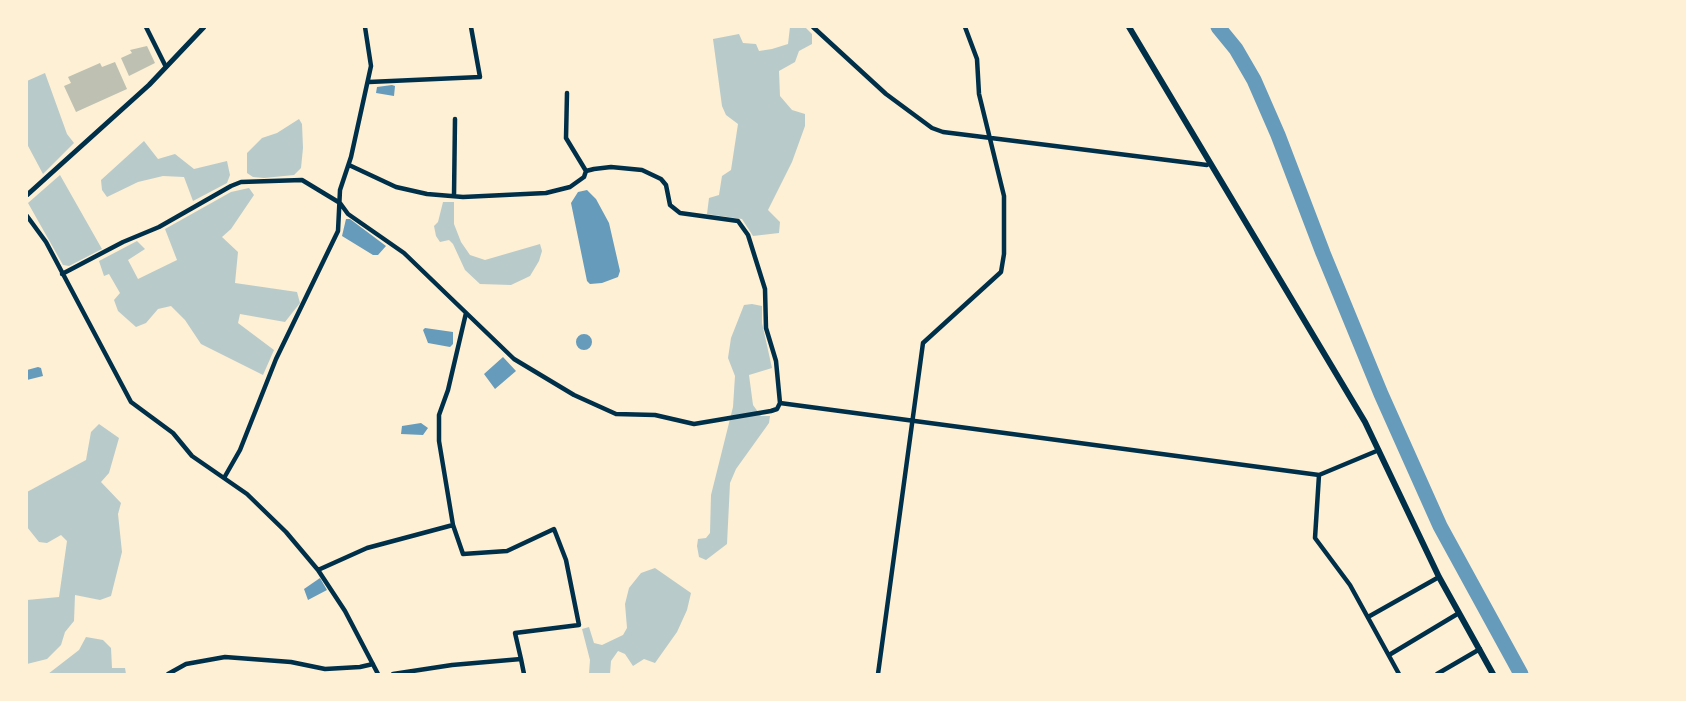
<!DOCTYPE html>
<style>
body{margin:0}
#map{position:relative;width:1686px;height:701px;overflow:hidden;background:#fdf0d5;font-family:"Times New Roman",serif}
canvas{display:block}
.frame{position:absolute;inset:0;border:28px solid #fdf0d5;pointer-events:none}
</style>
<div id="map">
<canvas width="1686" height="701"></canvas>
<div class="frame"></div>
</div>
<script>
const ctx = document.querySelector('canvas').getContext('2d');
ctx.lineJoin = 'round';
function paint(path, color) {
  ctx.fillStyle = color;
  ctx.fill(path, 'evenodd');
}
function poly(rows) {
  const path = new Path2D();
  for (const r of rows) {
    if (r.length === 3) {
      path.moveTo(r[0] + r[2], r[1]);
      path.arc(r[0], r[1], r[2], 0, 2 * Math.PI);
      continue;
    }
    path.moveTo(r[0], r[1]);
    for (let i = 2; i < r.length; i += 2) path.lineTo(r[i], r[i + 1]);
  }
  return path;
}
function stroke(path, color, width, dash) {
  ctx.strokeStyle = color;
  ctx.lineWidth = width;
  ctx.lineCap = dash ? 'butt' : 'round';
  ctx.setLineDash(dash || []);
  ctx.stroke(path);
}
const green = poly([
 [790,27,805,27,812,34,812,44,799,51,795,62,779,71,780,96,792,110,805,114,805,126,792,162,768,210,780,222,779,233,753,236,742,219,707,214,709,198,719,195,722,176,731,170,738,124,726,115,722,106,713,39,739,34,743,43,756,44,759,51,772,49,788,44],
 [45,73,67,134,74,143,43,174,27,144,27,81],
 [299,119,302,124,303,148,301,168,294,175,264,178,253,177,247,173,247,153,262,138,277,133],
 [144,141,158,159,175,154,194,169,227,161,230,175,227,183,193,201,184,177,163,176,138,182,107,197,102,190,101,180],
 [60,175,102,249,69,266,63,265,28,203],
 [249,188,254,195,231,229,222,237,238,252,235,283,297,292,300,303,285,322,240,314,238,323,274,350,263,375,201,344,185,320,171,306,158,309,146,323,136,327,118,311,114,300,120,293,109,274,104,276,99,261,137,241,145,249,128,260,138,279,177,260,165,229,231,192],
 [443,202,454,202,454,224,461,242,470,255,485,260,540,244,542,251,539,261,530,276,511,285,480,284,465,270,453,244,449,240,440,242,436,236,434,226,438,222],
 [752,304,762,306,762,323,772,368,749,375,753,405,761,416,770,416,769,423,736,469,730,483,727,544,706,560,699,557,697,546,698,539,706,538,710,533,711,495,733,407,735,376,728,358,731,338,744,305],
 [99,424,119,438,109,473,101,482,121,503,118,514,122,552,111,596,100,600,75,595,74,621,65,632,61,645,47,659,27,664,27,600,59,597,67,541,61,535,47,543,39,542,27,527,27,492,86,460,91,432],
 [655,568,691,593,687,610,677,632,655,663,644,659,633,666,625,654,618,651,611,661,610,674,589,674,590,660,582,629,589,627,594,643,602,645,623,635,627,628,625,604,629,588,641,573],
 [86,637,103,640,111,648,112,668,125,668,126,674,48,674,79,650]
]);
const water = poly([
 [392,85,395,86,394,96,376,93,377,87],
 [587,190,596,199,609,223,620,271,618,277,602,283,590,284,587,281,571,203,578,192],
 [346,219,350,219,386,246,378,255,373,255,342,236],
 [425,328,453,332,453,344,450,347,428,343,423,330],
 [584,342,8],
 [503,357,516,371,495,389,484,374],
 [38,367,41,368,43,376,27,380,27,370],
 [421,423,428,428,423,435,401,434,402,426],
 [320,578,327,590,308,600,304,589]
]);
const river = poly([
 [1218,27,1236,49,1254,80,1278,135,1323,253,1381,394,1440,526,1521,674]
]);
const building = poly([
 [147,46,155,63,129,76,121,58,132,53,130,50],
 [115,62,127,89,76,112,64,86,71,83,68,77,100,63,102,67]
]);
const minor = poly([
 [146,27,166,67],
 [813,27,886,94,932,128,943,132,1207,165,1210,163],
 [369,82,480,77,471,27],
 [567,93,566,138,586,171],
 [454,196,455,119],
 [27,216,46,242,131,402,173,433,192,456,247,494,286,532,318,570,345,611,378,674],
 [62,274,123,242,159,227,231,186,241,182,302,180,340,203,348,214,404,253,514,359,574,395,616,414,655,415,694,424,771,411,777,409,780,403,776,361,766,328,765,289,748,235,738,221,680,213,670,205,666,185,661,179,642,170,611,167,594,169,586,171,584,177,570,187,546,193,463,197,427,194,396,187,349,165],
 [780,403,1319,475,1379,450],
 [1319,475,1315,538,1350,585,1399,674],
 [224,478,240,450,276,359,338,231,340,190,351,157,371,66,365,27],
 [318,570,367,548,453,525,439,441,439,415,448,390,466,313],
 [1368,617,1439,577],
 [1389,655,1459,613],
 [521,659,524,674],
 [168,674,186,664,225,657,291,662,325,669,360,667,373,664],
 [393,674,452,665,521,659,515,633,579,625,566,560,554,529,507,551,463,554,453,525],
 [878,674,923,343,1001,272,1004,254,1004,196,979,94,977,59,965,27],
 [1437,674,1480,649]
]);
const tertiary = poly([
 [27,195,149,85,204,27]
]);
const secondary = poly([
 [1129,27,1365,422,1439,577,1493,674]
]);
paint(green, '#b9caca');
paint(water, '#669bbc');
stroke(river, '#669bbc', 15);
paint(building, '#bec0b2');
stroke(minor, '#003049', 4.5);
stroke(tertiary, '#003049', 5);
stroke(secondary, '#003049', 6);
</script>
